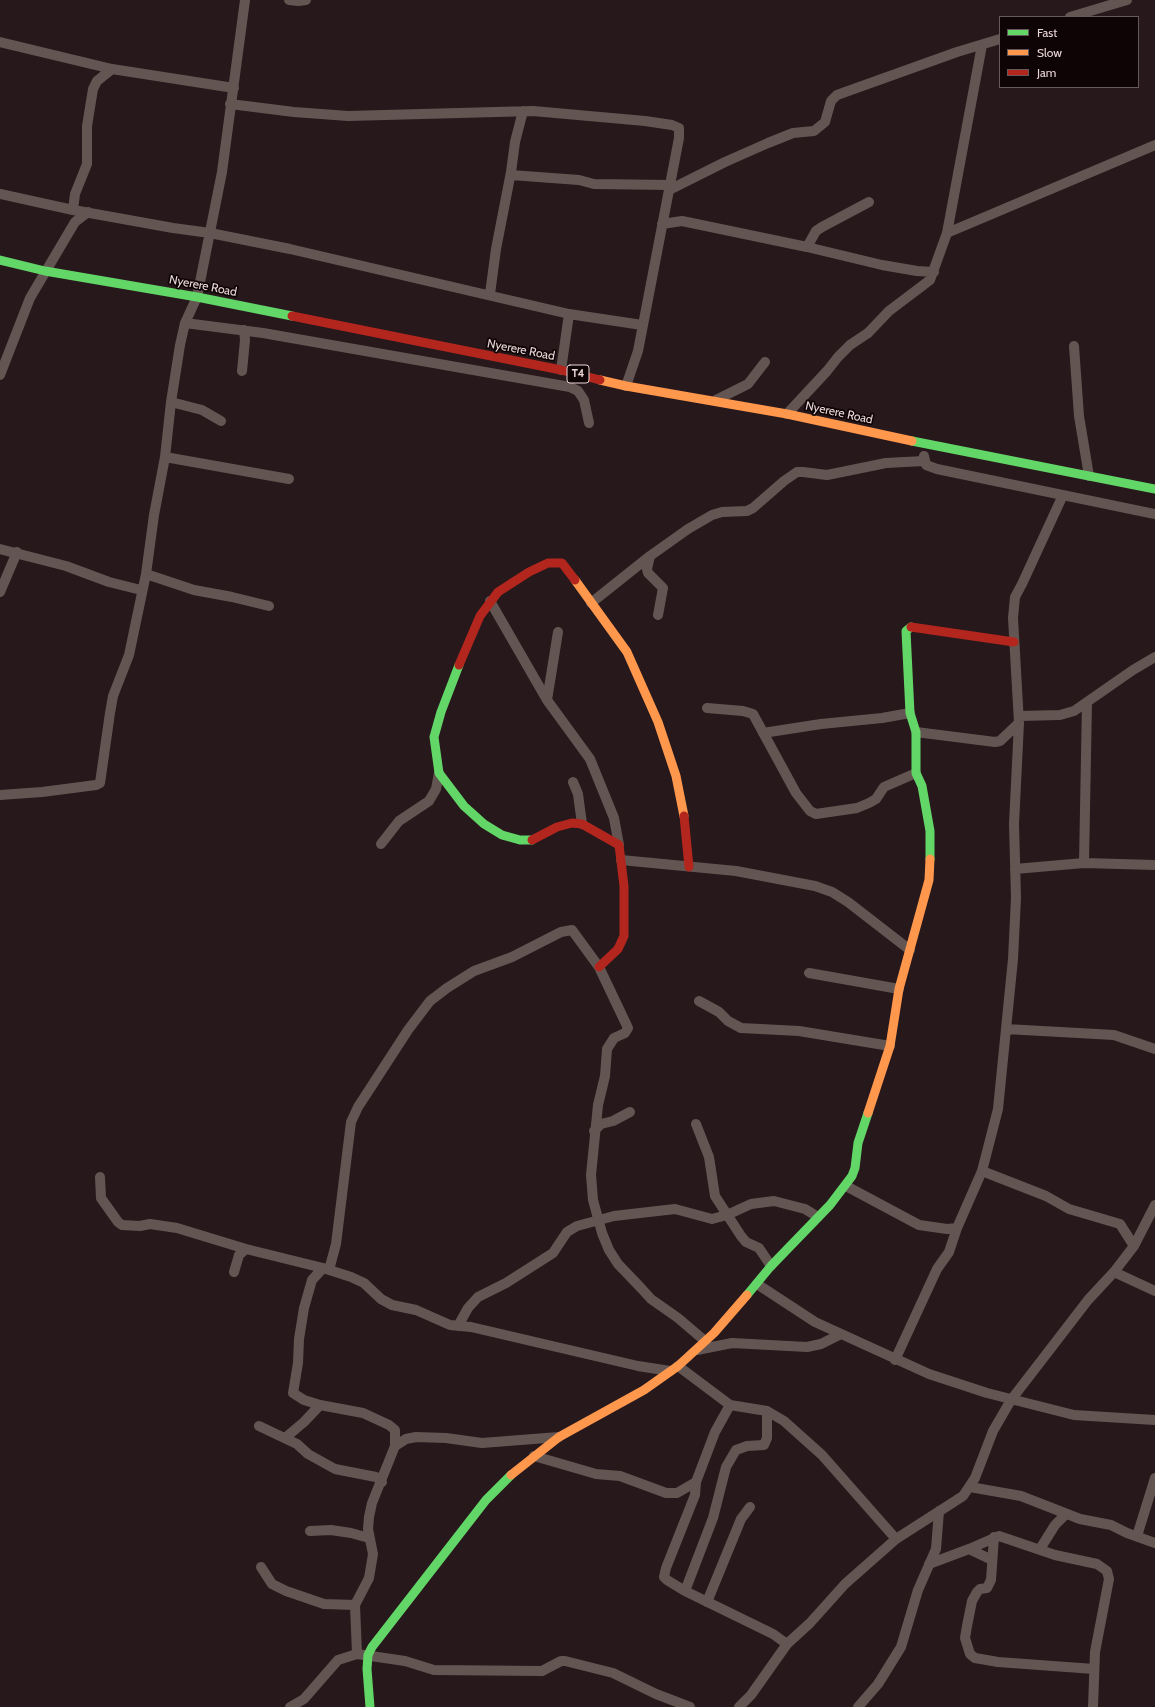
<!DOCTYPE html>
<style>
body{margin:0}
#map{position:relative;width:1155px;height:1707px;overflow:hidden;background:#27181c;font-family:Cabin,sans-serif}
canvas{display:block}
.legend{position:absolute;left:999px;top:16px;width:140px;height:72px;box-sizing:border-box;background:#0e0405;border:1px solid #66585a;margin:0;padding:5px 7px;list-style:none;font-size:12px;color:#ebd7da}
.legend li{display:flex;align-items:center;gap:8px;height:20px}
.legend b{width:20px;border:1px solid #66585a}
</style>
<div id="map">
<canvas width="1155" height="1707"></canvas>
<ul class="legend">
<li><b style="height:5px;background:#63d668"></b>Fast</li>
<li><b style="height:5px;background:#ff974d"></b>Slow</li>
<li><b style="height:5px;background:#b3261e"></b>Jam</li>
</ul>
</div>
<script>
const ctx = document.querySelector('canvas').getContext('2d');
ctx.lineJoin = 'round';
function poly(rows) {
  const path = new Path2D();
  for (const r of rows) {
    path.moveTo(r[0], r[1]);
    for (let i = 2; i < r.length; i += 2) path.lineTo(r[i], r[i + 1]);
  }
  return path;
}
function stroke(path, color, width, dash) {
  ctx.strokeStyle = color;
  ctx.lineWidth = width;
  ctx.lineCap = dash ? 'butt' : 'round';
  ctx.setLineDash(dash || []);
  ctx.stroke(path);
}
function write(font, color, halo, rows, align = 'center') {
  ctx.font = font + ' Cabin,sans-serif';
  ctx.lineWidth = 3.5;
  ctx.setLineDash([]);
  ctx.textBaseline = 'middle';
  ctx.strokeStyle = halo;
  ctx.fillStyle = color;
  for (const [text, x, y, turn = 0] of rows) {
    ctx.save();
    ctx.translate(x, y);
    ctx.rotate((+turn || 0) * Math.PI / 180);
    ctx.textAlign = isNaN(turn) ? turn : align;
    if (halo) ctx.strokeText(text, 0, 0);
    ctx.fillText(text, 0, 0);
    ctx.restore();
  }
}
const street = poly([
 [289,0,298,1,306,0],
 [1070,17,1127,0],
 [0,42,112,69,234,88],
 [230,104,294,112,348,116,533,111,645,121,672,125,679,128,679,138,669,190,638,351,626,386],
 [511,175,579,180,594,184,670,185],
 [669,190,725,162,768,143,793,133,814,131,825,122,831,101,837,95,957,52,1000,39],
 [0,194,73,210,173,228,210,233,290,249,569,314,642,325],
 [73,210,75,194,87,164,87,126,93,89,97,81,112,69],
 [662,224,682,221,807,247,882,265,917,271,934,272],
 [947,233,982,45],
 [807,247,816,231,822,227,869,202],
 [490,294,496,249,511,172,515,142,523,111],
 [185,323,263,333,570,387,578,391,584,400,589,423],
 [1074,346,1079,416,1089,476],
 [561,370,569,314],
 [242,371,245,340,244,330],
 [0,375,30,298,75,222,88,212],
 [716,400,748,384,765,362],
 [171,402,202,410,221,421],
 [787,414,827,371,838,357,850,345,868,333,889,311,930,280,947,233,1155,145],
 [924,456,926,465,937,469,1155,514],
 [165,457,289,479],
 [0,549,66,566,109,582,141,590],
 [650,556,647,569,648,573,663,588,658,615],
 [146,574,194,590,232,597,269,606],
 [0,592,17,552],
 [490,601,547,700,590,759,614,818,619,845],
 [591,603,650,556,688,529,712,515,722,512,747,511,753,508,784,481,797,472,803,472,827,475,886,463,924,461],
 [547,700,558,632],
 [707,708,743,711,753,714,796,793,810,811,816,814,857,808,869,803,876,799,884,787,916,773],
 [1019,716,1060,715,1074,711,1133,670,1155,657],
 [916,732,995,742,1000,741,1019,723],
 [763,733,821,724,882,718,910,713],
 [573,782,578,794,582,824],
 [0,795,42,792,96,785,100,783,110,713,113,696,129,655,146,574,154,515,165,457,171,402,180,345,185,323,197,297,222,172,245,0],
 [381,844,399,821,429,801,436,789,439,773],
 [621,860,736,871,815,886,832,892,848,902,910,950],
 [1084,863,1087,702],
 [1015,869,1084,863,1155,865],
 [809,973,899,989],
 [699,1001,719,1012,728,1021,741,1028,799,1031,890,1046],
 [1006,1029,1114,1035,1155,1049],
 [696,1124,709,1157,715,1196,741,1236,746,1242,759,1248,771,1266],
 [594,1131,601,1124,613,1121,630,1112],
 [982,1171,1046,1196,1069,1209,1120,1224,1134,1246],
 [100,1177,101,1198,118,1222,122,1225,140,1226,150,1224,177,1228,246,1249,323,1268,351,1277,364,1283,381,1299,392,1305,416,1310,450,1325,471,1327,638,1366,670,1371],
 [846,1186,919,1225,947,1229,957,1228,982,1171,998,1109,1013,959,1016,898,1014,824,1019,723,1013,618,1015,597,1022,584,1063,495],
 [323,1268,312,1280,304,1308,299,1339,298,1363,293,1393,304,1400,320,1405,363,1413,389,1425,395,1430,395,1446],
 [329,1270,336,1244,351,1122,358,1107,408,1030,430,1001,447,988,474,971,512,957,561,932,572,930,599,967,628,1028,625,1033,614,1038,607,1049,605,1076,598,1105,591,1175,593,1200,602,1233,609,1250,618,1264,641,1288,651,1299,678,1318,705,1341],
 [234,1272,239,1255,246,1249],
 [1114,1272,1155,1291],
 [757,1284,815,1322,929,1374,987,1393,1074,1415,1155,1420],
 [458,1326,468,1308,478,1297,506,1283,553,1253,567,1232,577,1226,614,1216,675,1209,712,1219,727,1215,751,1204,774,1201,805,1209,818,1217],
 [697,1350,732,1343,807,1347,821,1344,841,1334],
 [895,1360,937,1269,949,1252,957,1228],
 [678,1366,730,1405,767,1411,784,1421,822,1455,896,1539],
 [730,1405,715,1432,696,1482,695,1495,666,1568,664,1577,667,1580,685,1591,773,1634,787,1644],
 [259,1426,297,1444,308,1454,335,1469,376,1477,382,1482],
 [285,1438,304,1422,320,1405],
 [534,1456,596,1474,620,1476,666,1493,677,1493,696,1482],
 [970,1487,1021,1496,1080,1519,1111,1525,1127,1533,1155,1543],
 [310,1531,331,1530,351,1533,369,1538],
 [1137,1536,1155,1478],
 [994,1537,991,1580,987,1588,980,1589,977,1592,972,1601,967,1626,965,1638,970,1654,975,1658,998,1662,1094,1669],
 [969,1549,992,1560],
 [1040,1549,1055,1525,1066,1514],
 [929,1564,969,1549,999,1536,1055,1555,1097,1564,1107,1571,1109,1579,1095,1652,1093,1707],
 [261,1567,272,1584,286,1591,324,1604,355,1605],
 [685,1591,713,1518,726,1467,736,1450,747,1446,764,1445,767,1438,767,1411],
 [707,1602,741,1519,750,1507],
 [357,1654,355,1605,369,1578,373,1554,368,1529,369,1517,372,1503,395,1446,406,1439,416,1437,446,1438,482,1443,559,1437],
 [290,1707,304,1699,338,1660,357,1654,405,1661,434,1670,542,1671,561,1661,565,1661,613,1673,656,1694,690,1707],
 [739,1707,751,1695,787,1644,810,1623,845,1584,896,1539,963,1496,975,1478,993,1431,1011,1400,1088,1300,1114,1272,1134,1246,1155,1205],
 [858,1707,878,1684,901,1647,918,1590,936,1549,939,1511]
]);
const fast = poly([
 [0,260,45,271,197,297,292,316],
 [912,441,1155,489],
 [911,627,906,631,910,713,916,732,916,773,922,786,930,831,930,859],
 [459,665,441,712,434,737,439,773,464,806,484,824,502,835,520,840,532,840],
 [747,1295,771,1266,830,1205,852,1176,855,1168,858,1143,868,1113],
 [370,1707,367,1669,368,1655,372,1647,486,1500,511,1475]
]);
const slow = poly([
 [600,380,626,386,787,414,912,441],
 [575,580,627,652,658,722,676,776,684,816],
 [868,1113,890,1046,899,989,929,880,930,859],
 [511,1475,559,1437,644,1390,678,1366,714,1333,747,1295]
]);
const jam = poly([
 [292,316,561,370,600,380],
 [911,627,1014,642],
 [459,665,480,616,498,592,529,572,548,563,562,563,575,580],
 [684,816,689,867],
 [532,840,557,827,572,823,582,824,619,845,624,886,624,936,618,949,599,967]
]);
const shields = [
 [578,374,22]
];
const shieldNames = [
 ["T4",578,374]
];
const streetNames = [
 ["Nyerere Road",203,286,11],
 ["Nyerere Road",521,350,11],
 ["Nyerere Road",839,413,12]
];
stroke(street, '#635652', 10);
stroke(fast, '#63d668', 9);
stroke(slow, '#ff974d', 9);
stroke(jam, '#b3261e', 9);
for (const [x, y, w] of shields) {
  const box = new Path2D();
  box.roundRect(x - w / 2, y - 9, w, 18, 3);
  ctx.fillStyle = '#0e0405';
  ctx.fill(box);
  stroke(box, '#ebd7da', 1);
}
write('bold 11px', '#ebd7da', null, shieldNames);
write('12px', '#ebd7da', '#0e0405', streetNames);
</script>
